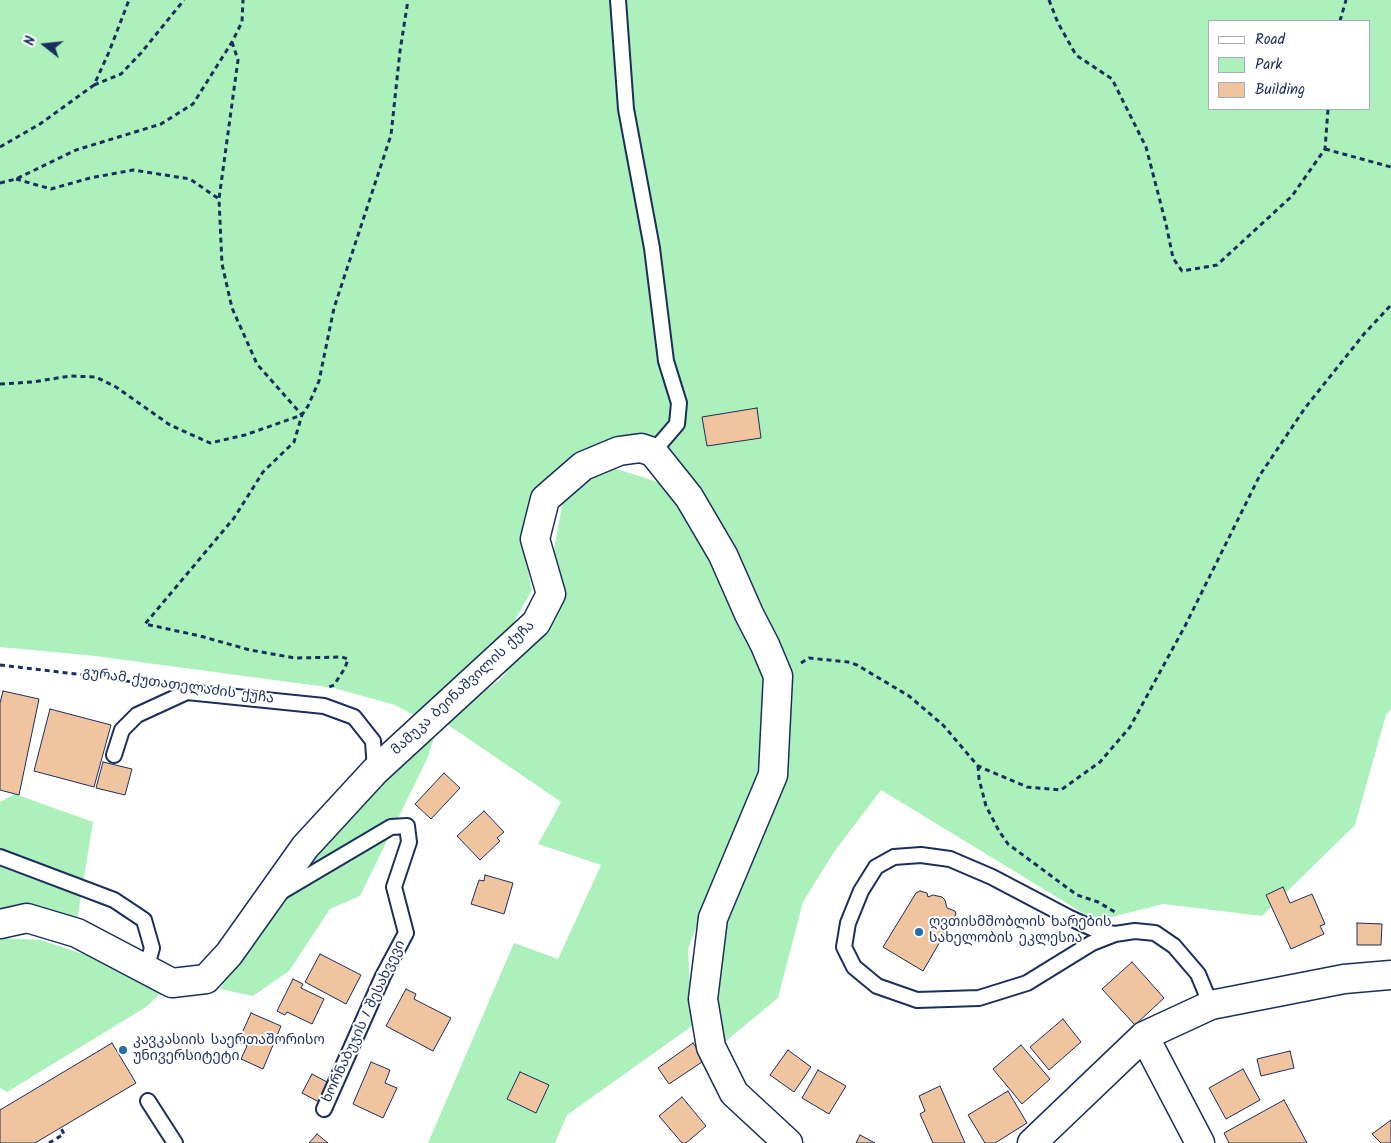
<!DOCTYPE html>
<meta charset="utf-8">
<style>
body{margin:0}
#map{position:relative;width:1391px;height:1143px;overflow:hidden;background:#fff;font-family:Kalam,sans-serif}
canvas{display:block}
.legend{position:absolute;left:1208px;top:20px;width:162px;height:90px;box-sizing:border-box;background:#fff;border:1px solid #a4acbf;margin:0;padding:6px 9px;list-style:none;font-size:15px;color:#1b2f5e}
.legend li{display:flex;align-items:center;gap:10px;height:25px}
.legend b{width:25px;border:1px solid #a4acbf}
.north{position:absolute;left:20px;top:20px;width:50px;height:50px;-webkit-text-stroke:4px #fff;paint-order:stroke;rotate:286deg;font-size:14px;font-weight:700;line-height:20px;text-align:center;color:#1b2f5e}
.north::after{content:'';display:block;margin:auto;width:18px;height:22px;background:#1b2f5e;clip-path:polygon(50% 0,100% 100%,50% 72%,0 100%)}
</style>
<div id="map">
<canvas width="1391" height="1143"></canvas>
<ul class="legend">
<li><b style="height:6px;background:#fff"></b>Road</li>
<li><b style="height:14px;background:#acf1bc"></b>Park</li>
<li><b style="height:14px;background:#f0c49f"></b>Building</li>
</ul>
<div class="north">N</div>
</div>
<script>
const ctx = document.querySelector('canvas').getContext('2d');
ctx.lineJoin = 'round';
function paint(path, color) {
  ctx.fillStyle = color;
  ctx.fill(path, 'evenodd');
}
function poly(rows) {
  const path = new Path2D();
  for (const r of rows) {
    path.moveTo(r[0], r[1]);
    for (let i = 2; i < r.length; i += 2) path.lineTo(r[i], r[i + 1]);
  }
  return path;
}
function stroke(path, color, width, dash) {
  ctx.strokeStyle = color;
  ctx.lineWidth = width;
  ctx.lineCap = dash ? 'butt' : 'round';
  ctx.setLineDash(dash || []);
  ctx.stroke(path);
}
function write(font, color, halo, rows, align = 'center') {
  ctx.font = font + ' Kalam,"Noto Sans Georgian",sans-serif';
  ctx.lineWidth = 4;
  ctx.setLineDash([]);
  ctx.textBaseline = 'middle';
  ctx.strokeStyle = halo;
  ctx.fillStyle = color;
  for (const [text, x, y, turn = 0] of rows) {
    ctx.save();
    ctx.translate(x, y);
    ctx.rotate((+turn || 0) * Math.PI / 180);
    ctx.textAlign = isNaN(turn) ? turn : align;
    if (halo) ctx.strokeText(text, 0, 0);
    ctx.fillText(text, 0, 0);
    ctx.restore();
  }
}
const green = poly([
 [0,0,1391,0,1391,709,1386,715,1355,825,1262,916,1163,904,1096,921,881,790,834,852,803,902,778,998,721,1045,710,996,718,920,753,833,784,670,653,452,543,490,521,538,532,590,507,634,416,716,395,705,334,688,95,656,0,647],
 [1210,21,1370,21,1370,109,1210,109],
 [601,464,661,483,673,499,727,587,772,679,764,761,719,869,688,949,692,1026,567,1115,555,1143,428,1143,514,943,558,959,601,865,538,844,561,802,444,722,502,678,556,601,550,571,564,495],
 [436,730,428,757,360,896,330,909,289,971,253,996,220,989,270,907,320,844],
 [15,794,93,822,76,927,0,915,0,802],
 [2,938,41,940,101,960,164,990,146,1007,7,1092,0,1088,0,939]
]);
const building = poly([
 [757,408,761,438,707,446,702,417,757,408],
 [3,691,39,699,19,795,0,790,0,703,3,691],
 [50,709,111,725,94,787,34,771,50,709],
 [103,762,132,769,125,795,96,788,103,762],
 [444,773,460,788,431,819,415,804,444,773],
 [484,811,504,832,497,838,500,841,480,860,457,836,484,811],
 [485,875,513,883,504,914,471,904,479,880,484,881,485,875],
 [1283,887,1290,903,1312,894,1325,924,1320,926,1324,934,1291,949,1266,895,1283,887],
 [920,891,927,893,928,897,933,895,942,897,945,900,947,908,955,911,956,914,923,971,883,947,916,893,920,891],
 [1357,923,1382,924,1381,945,1357,945,1357,923],
 [320,954,361,975,346,1004,305,982,320,954],
 [1132,962,1164,998,1135,1025,1102,989,1132,962],
 [293,979,303,984,301,988,324,999,312,1024,287,1012,285,1015,277,1011,293,979],
 [406,989,416,994,414,999,451,1018,433,1051,386,1026,406,989],
 [251,1013,281,1026,263,1069,241,1059,247,1046,238,1042,251,1013],
 [1063,1019,1081,1042,1049,1070,1030,1047,1063,1019],
 [112,1043,136,1083,35,1143,0,1143,0,1110,112,1043],
 [693,1043,705,1060,669,1084,658,1068,693,1043],
 [1021,1045,1050,1079,1022,1104,993,1069,1021,1045],
 [788,1050,811,1067,794,1092,770,1075,788,1050],
 [1290,1051,1294,1068,1261,1076,1257,1059,1290,1051],
 [371,1062,390,1070,385,1083,397,1088,383,1118,353,1104,371,1062],
 [1243,1069,1260,1100,1226,1119,1209,1088,1243,1069],
 [818,1070,846,1086,829,1114,802,1098,818,1070],
 [520,1072,549,1085,536,1113,507,1099,520,1072],
 [312,1074,329,1083,319,1102,302,1093,312,1074],
 [940,1086,965,1143,933,1143,920,1114,925,1111,919,1096,940,1086],
 [1008,1091,1027,1123,995,1143,985,1143,968,1115,1008,1091],
 [682,1097,706,1126,686,1143,682,1143,659,1116,682,1097],
 [1284,1100,1307,1143,1229,1143,1224,1133,1284,1100],
 [1391,1120,1391,1143,1381,1143,1372,1134,1391,1120],
 [317,1134,328,1143,309,1143,317,1134],
 [860,1135,875,1143,856,1143,860,1135]
]);
const path = poly([
 [1049,0,1058,23,1076,55,1112,79,1146,147,1166,224,1173,258,1182,271,1217,265,1292,196,1325,149,1328,109],
 [1340,21,1346,0],
 [232,42,238,60,219,199,222,264,232,308,257,364,302,415,294,442,263,472,234,518,145,624,200,636,250,650,295,658,342,657,348,659,345,668,334,685,329,687],
 [94,85,121,74,141,53,184,0],
 [0,147,40,124,94,85,109,52,129,0],
 [1325,149,1391,167],
 [16,179,51,189,90,178,133,170,190,179,219,199],
 [0,183,16,179,76,150,161,124,193,104,232,42,242,22,243,0],
 [0,384,33,382,70,376,96,377,116,387,170,425,210,443,245,435,302,415,308,406,319,381,334,308,391,135,400,51,408,0],
 [801,663,809,658,848,662,857,665,909,696,943,725,978,766,1027,787,1061,790,1100,762,1130,727,1185,626,1260,475,1305,408,1364,334,1391,305],
 [0,665,93,676,152,685],
 [978,766,979,779,986,806,999,831,1008,844,1077,895,1098,902,1115,912],
 [49,1143,64,1134,61,1128]
]);
const lane = poly([
 [618,0,626,109,652,248,666,361,679,403,677,424,653,452],
 [114,755,122,730,137,715,187,692,324,706,354,717,373,741,375,771],
 [0,857,114,900,144,920,152,948,146,969],
 [281,892,391,827,407,826,409,842,394,887,406,933,383,976,324,1109],
 [1115,934,1096,930,1068,917,992,877,950,859,921,855,894,857,876,867,861,891,848,923,844,947,854,967,877,986,917,1000,979,998,1027,983,1092,943,1115,934,1135,931,1155,933,1174,946,1198,974,1211,1005],
 [148,1101,175,1143]
]);
const street = poly([
 [0,924,27,918,77,933,172,983,206,979,229,954,305,847,375,771,536,623,551,594,535,539,545,499,583,466,619,451,641,448,653,452,689,497,723,555,749,614,765,645,778,676,773,775,713,918,703,999,711,1047,734,1093,788,1143],
 [1144,1036,1200,1143],
 [1032,1143,1144,1036,1211,1005,1344,979,1391,975]
]);
const markers = [
 [919,932,5,"#1f6fb2"],
 [123,1050,5,"#1f6fb2"]
];
const streetNames = [
 ["გურამ ქუთათელაძის ქუჩა",178,687,8],
 ["მამუკა ბეინაშვილის ქუჩა",464,689,-43],
 ["ხორნაბუჯის I შესახვევი",365,1022,-65]
];
const poiNames = [
 ["ღვთისმშობლის ხარების",929,924],
 ["სახელობის ეკლესია",929,940],
 ["კავკასიის საერთაშორისო",133,1042],
 ["უნივერსიტეტი",133,1058]
];
paint(green, '#acf1bc');
paint(building, '#f0c49f');
stroke(building, '#1b2f5e', 1);
stroke(lane, '#1b2f5e', 18);
stroke(street, '#1b2f5e', 31);
stroke(path, '#1b2f5e', 3, [5, 4]);
stroke(lane, '#fff', 14);
stroke(street, '#fff', 28);
for (const [x, y, r, color] of markers) {
  const dot = new Path2D();
  dot.arc(x, y, r, 0, 2 * Math.PI);
  ctx.fillStyle = color;
  ctx.fill(dot);
  stroke(dot, '#fff', 2);
}
write('14px', '#1b2f5e', '#fff', streetNames);
write('14px', '#1b2f5e', '#fff', poiNames, 'left');
</script>
